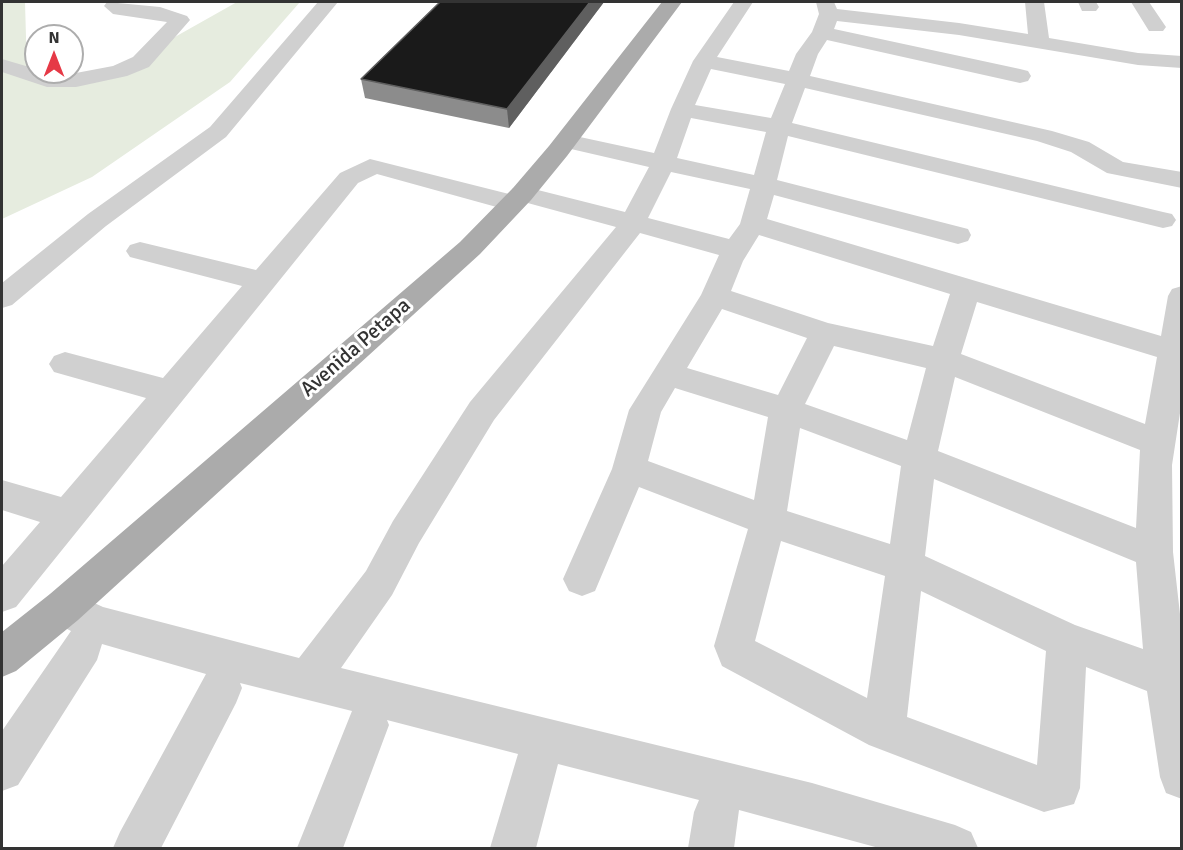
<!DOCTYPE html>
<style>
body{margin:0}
#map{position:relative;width:1183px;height:850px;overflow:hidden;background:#fff;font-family:Signika,sans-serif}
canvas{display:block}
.frame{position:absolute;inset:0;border:3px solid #333;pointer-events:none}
.north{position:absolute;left:24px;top:24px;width:60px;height:60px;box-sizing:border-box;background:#fff;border:2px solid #adadad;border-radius:50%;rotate:0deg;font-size:16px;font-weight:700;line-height:24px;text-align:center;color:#333}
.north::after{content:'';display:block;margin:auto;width:21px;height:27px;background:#e63946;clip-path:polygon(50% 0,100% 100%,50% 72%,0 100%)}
</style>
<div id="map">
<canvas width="1183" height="850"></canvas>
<div class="frame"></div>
<div class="north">N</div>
</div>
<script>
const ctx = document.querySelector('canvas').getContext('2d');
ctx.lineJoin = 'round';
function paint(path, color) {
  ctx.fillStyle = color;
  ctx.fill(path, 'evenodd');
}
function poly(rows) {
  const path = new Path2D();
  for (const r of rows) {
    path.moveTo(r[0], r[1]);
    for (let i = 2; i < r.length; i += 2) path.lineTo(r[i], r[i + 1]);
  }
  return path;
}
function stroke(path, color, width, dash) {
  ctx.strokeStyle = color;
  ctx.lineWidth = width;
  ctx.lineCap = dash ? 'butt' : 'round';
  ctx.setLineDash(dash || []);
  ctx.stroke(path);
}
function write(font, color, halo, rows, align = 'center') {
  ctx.font = font + ' Signika,sans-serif';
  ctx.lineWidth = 6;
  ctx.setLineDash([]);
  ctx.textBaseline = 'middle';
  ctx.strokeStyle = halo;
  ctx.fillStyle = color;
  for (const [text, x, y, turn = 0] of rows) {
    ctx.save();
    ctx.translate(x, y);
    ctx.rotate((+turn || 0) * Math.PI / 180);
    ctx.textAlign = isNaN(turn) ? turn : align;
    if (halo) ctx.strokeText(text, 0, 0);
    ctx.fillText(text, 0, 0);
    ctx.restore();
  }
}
const green = poly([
 [2,2,25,2,27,73,102,78,237,2,300,2,230,82,92,177,2,219]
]);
const minor = poly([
 [107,2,160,7,187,16,190,20,149,67,127,76,76,87,47,87,2,72,2,59,36,69,36,72,49,73,76,73,113,66,133,57,167,22,113,14,104,6,107,2],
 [318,2,338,2,226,137,106,226,12,305,2,308,2,283,88,214,210,127,318,2],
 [734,2,753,2,717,57,789,71,796,54,812,32,819,14,816,2,834,2,837,9,959,23,1028,34,1025,2,1044,2,1049,38,1138,53,1182,56,1182,68,1138,65,959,35,837,21,834,29,1020,69,1028,71,1031,76,1028,81,1020,83,827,40,818,54,810,76,1052,131,1089,142,1123,162,1182,172,1182,188,1107,173,1071,152,1037,141,805,88,792,123,1163,212,1172,214,1176,220,1172,226,1163,228,788,136,777,180,968,229,971,235,968,241,958,244,774,195,767,219,1161,336,1168,296,1172,289,1182,286,1182,400,1172,465,1173,552,1182,632,1182,799,1166,793,1160,777,1147,691,1086,667,1080,788,1074,804,1044,812,869,745,722,666,714,646,748,529,639,487,595,591,582,596,569,591,563,579,612,469,629,410,701,295,719,255,640,233,494,420,419,543,392,595,341,668,812,783,955,825,971,832,978,848,879,848,739,810,734,848,688,848,694,812,699,800,558,764,536,848,490,848,518,754,387,720,389,725,343,848,297,848,352,711,240,683,242,688,236,703,161,848,113,848,120,832,206,674,102,644,97,660,18,785,2,791,2,731,71,631,50,620,45,607,50,594,64,589,103,607,299,658,366,571,393,521,470,402,616,227,524,202,520,209,511,211,377,174,358,183,16,607,2,612,2,566,40,522,2,510,2,480,61,497,146,398,54,372,49,364,54,356,65,352,163,378,242,286,130,257,126,251,130,245,140,242,256,270,340,173,370,159,509,194,513,188,522,186,625,212,649,167,558,146,554,141,558,136,566,134,654,153,671,109,693,61,734,2],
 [711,69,785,84,771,118,695,105,711,69],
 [691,118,766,132,754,175,677,158,691,118],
 [671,172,750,189,740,224,729,239,648,218,671,172],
 [759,235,950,294,933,346,828,323,731,291,743,261,759,235],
 [977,302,1157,357,1145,424,961,354,977,302],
 [722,309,807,338,778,395,687,368,722,309],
 [834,346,926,368,907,440,805,404,834,346],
 [955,377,1140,450,1136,528,938,451,955,377],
 [675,388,768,417,754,500,648,461,661,412,675,388],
 [800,428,901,466,890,544,787,511,800,428],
 [934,479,1136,562,1143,649,1075,625,925,556,934,479],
 [781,541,885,576,867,698,755,641,781,541],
 [921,591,1046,651,1037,765,907,717,921,591],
 [1078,2,1096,2,1099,7,1096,11,1082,11,1078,2],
 [1131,2,1149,2,1166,27,1163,31,1149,31,1131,2]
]);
const major = poly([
 [662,2,682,2,567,156,531,200,480,254,78,620,16,671,2,677,2,632,50,594,460,242,513,188,549,146,662,2]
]);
const wall = poly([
 [604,2,509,128,365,98,361,79]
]);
const shadedWall = poly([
 [590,2,604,2,509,128,507,109]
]);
const building = poly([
 [440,2,590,2,507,109,361,79,440,2]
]);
const streetNames = [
 ["Avenida Petapa",356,348,-41]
];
paint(green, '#e6ecdf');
paint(minor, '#d0d0d0');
paint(major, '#ababab');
paint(wall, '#8c8c8c');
paint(shadedWall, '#5f5f5f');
paint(building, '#1a1a1a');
stroke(building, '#5f5f5f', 1.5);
write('21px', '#333', '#fff', streetNames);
</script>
